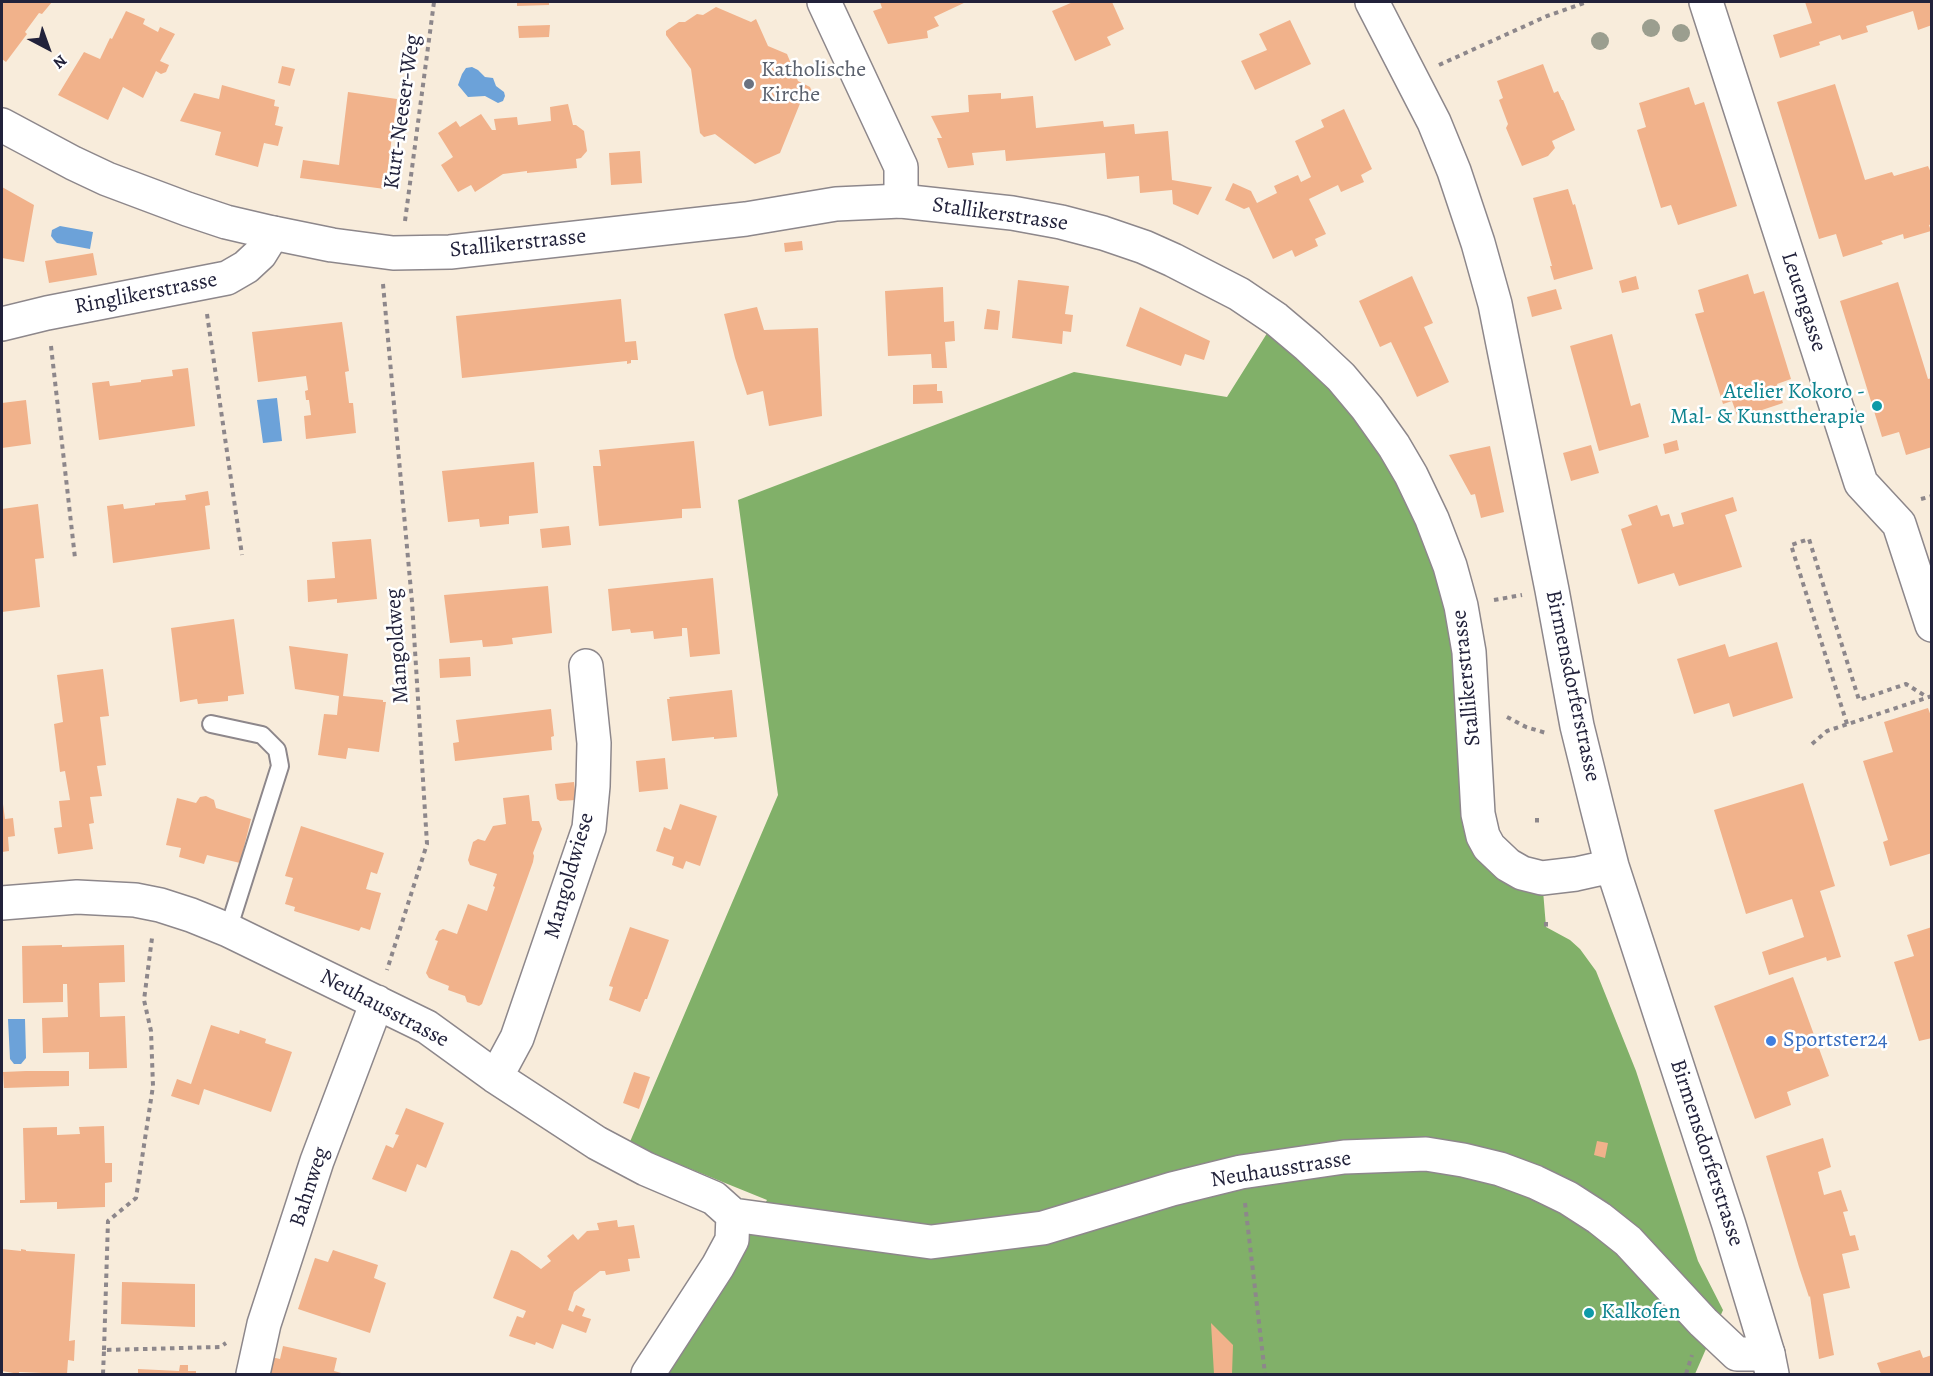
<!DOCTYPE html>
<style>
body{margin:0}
#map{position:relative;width:1933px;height:1376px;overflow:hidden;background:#f8ecdb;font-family:Alegreya,serif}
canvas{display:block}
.frame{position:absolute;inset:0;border:3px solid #22223b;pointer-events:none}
.north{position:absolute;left:18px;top:18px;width:60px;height:60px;-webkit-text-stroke:4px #fff;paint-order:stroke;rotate:139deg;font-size:16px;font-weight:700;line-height:24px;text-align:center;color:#22223b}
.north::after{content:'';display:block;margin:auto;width:21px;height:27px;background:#22223b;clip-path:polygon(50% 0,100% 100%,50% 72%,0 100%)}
</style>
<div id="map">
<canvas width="1933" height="1376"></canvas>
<div class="frame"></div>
<div class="north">N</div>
</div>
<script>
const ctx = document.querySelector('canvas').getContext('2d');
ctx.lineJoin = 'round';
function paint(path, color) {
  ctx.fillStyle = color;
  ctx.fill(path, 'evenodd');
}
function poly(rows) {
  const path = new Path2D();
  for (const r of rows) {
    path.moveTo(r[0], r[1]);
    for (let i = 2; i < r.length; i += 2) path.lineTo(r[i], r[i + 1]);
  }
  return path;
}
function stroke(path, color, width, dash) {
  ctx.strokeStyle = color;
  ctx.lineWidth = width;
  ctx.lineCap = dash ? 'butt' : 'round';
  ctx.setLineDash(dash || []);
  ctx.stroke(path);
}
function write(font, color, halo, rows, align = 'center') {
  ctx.font = font + ' Alegreya,serif';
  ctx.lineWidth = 5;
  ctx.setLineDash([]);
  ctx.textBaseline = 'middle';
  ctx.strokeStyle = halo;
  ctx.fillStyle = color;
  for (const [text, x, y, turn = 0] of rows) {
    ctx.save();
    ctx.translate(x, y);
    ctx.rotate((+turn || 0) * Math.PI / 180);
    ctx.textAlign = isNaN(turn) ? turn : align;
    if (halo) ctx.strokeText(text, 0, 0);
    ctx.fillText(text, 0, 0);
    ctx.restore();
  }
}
const forest = poly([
 [1276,319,1308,346,1432,519,1478,814,1542,878,1546,927,1570,940,1580,949,1596,971,1636,1071,1698,1261,1723,1310,1695,1374,665,1374,767,1200,629,1144,778,795,738,500,1074,372,1227,397]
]);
const water = poly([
 [472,67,478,70,485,77,493,78,496,86,504,92,505,96,503,101,498,103,485,96,468,97,458,85,462,74,466,68],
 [60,226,93,232,90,249,57,243,54,240,51,236,52,230],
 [277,398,282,441,263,443,257,400],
 [8,1019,25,1019,26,1058,21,1064,14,1064,10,1059]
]);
const building = poly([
 [2,2,52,2,42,14,39,13,25,32,27,34,6,62,2,59],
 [517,2,549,2,549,5,517,6],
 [880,2,966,2,934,17,939,26,927,31,928,38,888,44,873,11,882,8],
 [1073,2,1112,2,1124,29,1107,37,1111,45,1075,61,1052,11],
 [1805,2,1932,2,1932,25,1918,30,1913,11,1866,26,1868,32,1842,40,1840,35,1819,42,1820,45,1780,58,1773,35,1812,23],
 [716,7,751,22,756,19,768,46,787,54,798,81,810,87,813,94,807,104,801,101,780,153,755,164,715,134,704,137,700,133,691,69,666,35,666,31,679,22,685,22,697,14,703,15],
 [126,11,145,19,143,24,158,32,160,27,175,34,160,61,169,65,166,72,161,74,156,71,143,98,123,87,108,120,58,95,84,52,100,59,110,38,112,39],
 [1290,20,1311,64,1255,90,1241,61,1267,50,1259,34],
 [550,25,549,37,519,38,518,26],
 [1543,64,1554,93,1558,91,1562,100,1563,100,1575,130,1552,141,1555,148,1548,156,1522,166,1506,128,1508,124,1499,100,1503,98,1497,81],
 [282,66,295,69,290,86,278,83],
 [1835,84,1865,180,1892,172,1894,176,1928,166,1932,175,1932,224,1929,225,1931,231,1904,239,1903,234,1881,241,1883,244,1843,257,1836,234,1819,239,1777,102],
 [222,85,275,100,274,106,279,107,275,125,283,127,278,146,264,143,258,167,215,155,221,132,180,121,194,93,219,99],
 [1689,87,1695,105,1704,102,1737,206,1678,225,1671,205,1661,208,1637,130,1646,127,1639,103],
 [348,92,397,99,385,189,300,178,303,160,339,165],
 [1001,93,1001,99,1033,96,1036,128,1103,121,1104,127,1134,124,1135,134,1168,131,1172,180,1212,187,1198,215,1173,204,1172,190,1140,193,1139,176,1107,179,1105,153,1006,161,1005,150,972,153,974,165,948,168,937,138,942,138,931,116,969,112,968,95],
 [568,104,573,125,576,125,584,131,587,151,581,158,576,159,577,168,527,173,527,171,503,174,475,192,471,185,458,192,441,165,453,157,438,133,456,121,460,127,481,114,492,130,496,130,494,119,517,117,518,125,551,121,550,107],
 [1344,109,1372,169,1361,175,1364,182,1341,192,1338,185,1309,199,1326,234,1315,239,1318,246,1295,257,1292,250,1273,259,1249,207,1244,209,1225,200,1233,183,1251,191,1257,203,1277,193,1274,186,1298,175,1301,182,1311,177,1295,141,1324,127,1321,120],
 [640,151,642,183,611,185,609,153],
 [2,187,34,205,24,262,2,258],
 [1568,189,1573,205,1575,204,1593,269,1554,280,1550,266,1552,266,1533,198],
 [802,241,803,250,785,252,784,243],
 [93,253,97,275,49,283,45,261],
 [1748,274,1754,294,1764,291,1791,379,1777,384,1783,403,1738,418,1732,401,1723,404,1695,314,1704,312,1698,290],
 [1412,276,1433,323,1424,327,1449,382,1417,397,1391,342,1380,347,1359,301],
 [1636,276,1639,289,1622,293,1619,281],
 [1018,280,1069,286,1065,314,1073,315,1071,332,1063,331,1062,344,1012,338],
 [1898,282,1928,379,1932,378,1932,447,1906,455,1899,432,1882,437,1840,301],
 [943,287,944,322,954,321,955,341,945,342,947,368,932,368,931,354,888,356,885,291],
 [1556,289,1562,309,1532,317,1527,297],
 [621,299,625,342,636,341,638,360,631,360,631,363,627,364,627,361,462,378,456,316],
 [757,307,764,330,818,328,822,416,769,426,763,391,747,395,735,358,724,314],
 [1140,307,1210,341,1204,360,1185,354,1181,366,1126,346],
 [987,309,1000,311,998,330,984,329],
 [342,322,349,371,345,372,349,403,353,403,356,433,306,439,304,416,311,415,309,400,306,400,305,391,308,390,306,376,258,382,252,332],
 [1612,334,1631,406,1640,403,1649,437,1599,451,1570,346],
 [188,368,195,426,99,440,92,383,109,381,110,386,141,382,141,380,173,376,172,370],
 [937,384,937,391,942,391,943,403,913,404,913,385],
 [26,400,31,444,2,448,2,403],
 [1677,440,1679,450,1665,454,1663,444],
 [694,441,701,508,682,509,682,518,599,526,593,466,601,466,599,450],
 [1591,445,1599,473,1571,481,1563,453],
 [1490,446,1504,512,1481,518,1475,494,1471,495,1449,455],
 [534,462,538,513,509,516,509,524,480,527,479,519,448,522,442,471],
 [208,491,210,505,205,506,210,549,113,563,107,506,123,504,124,509,155,505,155,503,186,500,185,495],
 [1733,497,1737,511,1725,515,1742,567,1679,586,1674,573,1638,584,1621,529,1632,525,1628,515,1657,505,1661,516,1669,514,1673,527,1684,524,1681,513],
 [38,504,44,558,35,559,40,607,2,612,2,509],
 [569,526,571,545,542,548,540,529],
 [371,539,377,599,337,603,337,599,308,602,307,580,335,578,332,542],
 [713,578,720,654,690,657,687,628,682,628,682,636,654,639,653,631,631,633,630,629,612,631,608,589],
 [548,586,552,633,512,638,513,644,497,646,483,647,482,640,450,643,444,595],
 [234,619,244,694,228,696,228,701,198,704,197,699,180,702,171,628],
 [1777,642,1793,698,1733,717,1729,703,1694,714,1677,659,1725,644,1729,657],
 [289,646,348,654,343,696,383,700,383,702,386,702,379,752,348,748,346,759,318,755,324,714,337,715,339,696,295,689],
 [470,657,471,676,440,678,439,659],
 [103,669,109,716,100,717,106,765,97,766,102,796,90,797,94,823,89,824,93,849,58,854,54,828,62,827,59,801,70,800,65,771,60,772,54,724,63,722,57,675],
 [732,690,737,737,714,739,714,737,672,741,667,699,670,699,669,697],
 [1928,708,1932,719,1932,853,1890,866,1883,842,1888,840,1863,761,1893,752,1884,722],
 [551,709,554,736,551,737,552,750,455,761,453,743,459,742,456,720],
 [665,758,668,789,639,792,636,761],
 [574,782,576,800,560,801,557,799,555,784],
 [1803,783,1835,886,1820,891,1841,957,1827,961,1826,957,1769,975,1762,952,1804,937,1792,899,1746,914,1714,810],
 [529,795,532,821,539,821,542,829,533,853,534,856,533,862,503,946,482,1004,479,1006,467,1002,465,996,448,990,449,986,429,978,426,973,438,941,435,940,439,931,443,929,457,934,468,904,487,911,495,887,493,886,497,874,470,865,468,860,473,842,478,839,485,841,493,826,506,824,503,798],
 [206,796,214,800,216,808,251,819,240,863,207,855,204,864,179,857,181,848,166,845,177,798,196,803,200,797],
 [2,804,3,804,5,819,13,818,15,836,8,837,9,851,2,852],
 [680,804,717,816,700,866,686,861,683,869,672,865,674,857,656,851,664,827,671,830],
 [301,826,384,853,377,874,371,872,366,889,381,893,370,930,361,927,359,931,294,911,295,907,285,904,293,878,285,876],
 [630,927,669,940,647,999,645,999,640,1012,609,1000,613,987,609,986],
 [1932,927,1932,1038,1919,1041,1894,962,1914,956,1907,935],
 [62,945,62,947,124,945,125,982,99,983,100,1017,125,1016,127,1068,89,1069,89,1052,43,1053,42,1018,68,1017,67,984,63,984,63,1002,23,1003,22,946],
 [1793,977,1829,1076,1787,1092,1791,1105,1755,1119,1714,1006],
 [211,1025,239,1034,240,1030,266,1039,265,1043,292,1052,271,1112,204,1089,199,1105,171,1096,177,1079,191,1084],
 [26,1071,69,1071,69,1086,4,1088,3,1072],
 [634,1072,650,1077,639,1109,623,1103],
 [406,1108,444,1123,426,1168,417,1164,406,1192,372,1179,386,1145,393,1148,399,1135,395,1134],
 [104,1126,105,1163,112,1163,112,1182,105,1183,105,1207,57,1209,57,1202,20,1203,20,1200,25,1200,23,1128,57,1127,57,1135,80,1134,79,1127],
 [1823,1138,1831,1167,1818,1172,1824,1195,1841,1190,1848,1211,1843,1212,1850,1236,1855,1235,1859,1250,1842,1254,1850,1288,1823,1294,1834,1355,1819,1359,1810,1296,1809,1297,1799,1267,1766,1156],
 [1597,1141,1608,1143,1605,1158,1594,1155],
 [617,1220,618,1227,634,1225,640,1258,628,1259,630,1271,606,1275,605,1271,600,1271,574,1292,568,1310,573,1312,576,1305,585,1309,582,1316,591,1319,586,1333,562,1324,553,1349,536,1342,535,1345,509,1336,517,1316,523,1318,526,1311,493,1298,511,1250,518,1252,541,1269,551,1261,547,1256,573,1234,578,1240,587,1231,599,1230,597,1223],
 [2,1249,21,1251,21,1249,26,1250,26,1251,75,1254,69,1341,75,1340,74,1361,68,1360,67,1374,19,1372,19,1374,2,1371],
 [333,1250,378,1265,374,1278,386,1283,370,1333,298,1309,315,1258,328,1262],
 [122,1282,195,1284,195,1327,121,1324],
 [1211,1323,1233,1345,1232,1374,1214,1374],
 [283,1346,337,1358,334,1371,345,1374,263,1374,267,1356,280,1359],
 [1920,1350,1923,1358,1932,1355,1932,1374,1881,1374,1877,1363],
 [180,1365,188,1365,188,1371,196,1371,196,1374,138,1374,138,1369,179,1371]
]);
const path = poly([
 [1439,65,1547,16,1587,2],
 [405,221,434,2],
 [383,284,412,602,427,844,387,970],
 [207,314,242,555],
 [51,346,75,558],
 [1921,499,1932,496],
 [1494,600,1522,595],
 [1507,717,1526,727,1546,733],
 [1847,724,1791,545,1809,539,1859,700,1906,684,1927,697],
 [1812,744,1827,731,1932,696],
 [1537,818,1537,823],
 [1546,922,1546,927],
 [1245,1203,1265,1374],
 [104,1350,108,1221,136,1198,153,1086,151,1031,144,1000,152,938],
 [103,1374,104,1350,220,1347,226,1343],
 [1686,1374,1692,1355]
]);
const lane = poly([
 [211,724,262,735,277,750,280,766,228,930]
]);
const street = poly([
 [824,2,901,167,901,201],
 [1706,2,1861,483,1899,524,1932,625],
 [2,324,47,313,227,278,246,267,260,254,273,233],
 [2,903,77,897,135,900,160,905,191,915,228,930,427,1027,496,1077,597,1143,646,1169,714,1198,733,1215,732,1240,718,1266,648,1374],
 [496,1077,517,1038,589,828,593,786,594,743,586,666],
 [733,1215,931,1242,1043,1228,1172,1189,1241,1172,1344,1157,1426,1154,1463,1160,1500,1169,1535,1182,1568,1198,1599,1218,1628,1241,1703,1322,1737,1354,1768,1354],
 [253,1374,264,1324,317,1161,377,1002]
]);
const secondary = poly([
 [1372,2,1434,122,1454,171,1478,243,1495,304,1552,590,1577,726,1597,807,1612,866,1729,1225,1768,1354,1772,1374],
 [2,125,73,163,107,179,187,209,226,222,273,233,332,245,393,253,450,252,746,219,836,204,901,201,1012,213,1061,222,1103,233,1144,247,1173,260,1239,294,1276,319,1308,346,1341,377,1367,408,1394,446,1411,475,1432,519,1450,566,1461,606,1469,652,1478,814,1483,836,1489,847,1508,865,1522,873,1542,878,1576,874,1612,866]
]);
const trees = [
 [1651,28],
 [1681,33],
 [1600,41]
];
const markers = [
 [749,84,6,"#6b7280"],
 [1877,406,6,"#0f9aa8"],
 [1771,1041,6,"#3f7fe0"],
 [1589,1313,6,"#0f9aa8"]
];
const worshipNames = [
 ["Katholische",761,71],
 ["Kirche",761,96]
];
const streetNames = [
 ["Kurt-Neeser-Weg",403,112,-82],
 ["Stallikerstrasse",1000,215,8],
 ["Stallikerstrasse",518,244,-6],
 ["Ringlikerstrasse",146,294,-11],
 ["Leuengasse",1803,302,72],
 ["Mangoldweg",398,646,-94],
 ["Stallikerstrasse",1467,678,-96],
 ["Birmensdorferstrasse",1572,686,78],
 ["Mangoldwiese",570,876,-74],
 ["Neuhausstrasse",384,1009,28],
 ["Birmensdorferstrasse",1706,1153,72],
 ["Neuhausstrasse",1281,1170,-9],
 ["Bahnweg",310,1187,-72]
];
const cultureNames = [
 ["Atelier Kokoro -",1865,393],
 ["Mal- & Kunsttherapie",1865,418],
 ["Kalkofen",1601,1313,"left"]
];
const shopNames = [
 ["Sportster24",1783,1041]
];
paint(forest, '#81b069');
paint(water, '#6ca2d9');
paint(building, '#f1b28b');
stroke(lane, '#8d878b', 20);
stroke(street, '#8d878b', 36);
stroke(secondary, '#8d878b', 36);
stroke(path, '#8d878b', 4, [4.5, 4.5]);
stroke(lane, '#fff', 16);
stroke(street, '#fff', 33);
stroke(secondary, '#fff', 33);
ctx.fillStyle = '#9b9e8f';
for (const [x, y] of trees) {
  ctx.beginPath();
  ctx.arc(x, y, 9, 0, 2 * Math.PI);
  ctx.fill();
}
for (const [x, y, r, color] of markers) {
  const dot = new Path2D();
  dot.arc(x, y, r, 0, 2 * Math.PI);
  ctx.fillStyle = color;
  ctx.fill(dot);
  stroke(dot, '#fff', 2);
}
write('22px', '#5b616d', '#fff', worshipNames, 'left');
write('22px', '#22223b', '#fff', streetNames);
write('22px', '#0d838f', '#fff', cultureNames, 'right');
write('22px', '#366cbe', '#fff', shopNames, 'left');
</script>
